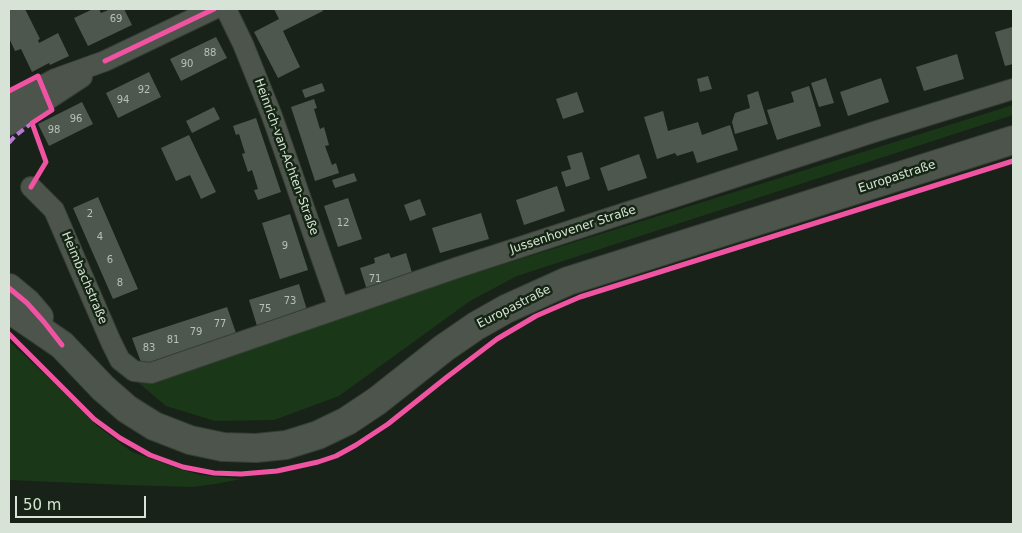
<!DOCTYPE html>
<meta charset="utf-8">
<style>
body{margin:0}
#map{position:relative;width:1022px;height:533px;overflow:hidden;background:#182218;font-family:"DejaVu Sans",sans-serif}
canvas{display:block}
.frame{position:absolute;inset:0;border:10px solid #d8e3d7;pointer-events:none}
.scale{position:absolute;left:15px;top:496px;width:131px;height:22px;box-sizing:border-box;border:2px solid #d8e3d7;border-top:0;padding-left:6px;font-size:15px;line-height:18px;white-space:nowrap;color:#d8e3d7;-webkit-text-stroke:4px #152614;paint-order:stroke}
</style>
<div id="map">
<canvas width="1022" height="533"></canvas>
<div class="frame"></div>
<div class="scale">50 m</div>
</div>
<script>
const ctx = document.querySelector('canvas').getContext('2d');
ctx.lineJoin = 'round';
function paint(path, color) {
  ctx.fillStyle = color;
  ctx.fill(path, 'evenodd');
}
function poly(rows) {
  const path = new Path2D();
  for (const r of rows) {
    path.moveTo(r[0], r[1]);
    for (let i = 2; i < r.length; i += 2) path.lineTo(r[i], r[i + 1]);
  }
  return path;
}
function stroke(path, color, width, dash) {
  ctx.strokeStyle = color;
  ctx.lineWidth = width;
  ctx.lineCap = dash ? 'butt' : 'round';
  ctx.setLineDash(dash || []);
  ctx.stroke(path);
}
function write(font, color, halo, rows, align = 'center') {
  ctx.font = font + ' "DejaVu Sans",sans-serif';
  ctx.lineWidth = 5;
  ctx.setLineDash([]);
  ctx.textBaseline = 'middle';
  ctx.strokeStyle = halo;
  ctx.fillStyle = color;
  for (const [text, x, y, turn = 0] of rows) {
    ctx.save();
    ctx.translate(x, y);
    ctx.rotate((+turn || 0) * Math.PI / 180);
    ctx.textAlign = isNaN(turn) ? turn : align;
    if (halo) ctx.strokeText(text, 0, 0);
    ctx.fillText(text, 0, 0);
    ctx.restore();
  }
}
const green = poly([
 [1013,105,1013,115,517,276,470,301,339,396,274,420,215,421,166,406,134,379,166,373,460,278],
 [9,341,53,382,96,425,132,452,180,469,200,475,241,479,216,484,191,487,125,485,9,480]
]);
const building = poly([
 [9,9,25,9,40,39,38,40,39,43,58,33,69,56,50,65,49,63,32,72,21,49,15,51,9,38],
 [93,9,99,9,101,13,111,9,124,9,132,25,88,46,74,18],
 [274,9,322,9,323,11,283,31,300,67,278,78,254,32,279,19],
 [1012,27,1013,31,1013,64,1005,66,995,32],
 [216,37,227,58,181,81,170,59],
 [957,54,964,79,924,91,916,67],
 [149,72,161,97,118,118,106,93],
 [708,76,712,89,700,92,697,79],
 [826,78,834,103,819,107,811,83],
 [881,78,889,102,848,116,840,92],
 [322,83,325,91,305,98,302,90],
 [809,86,821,126,777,140,767,110,794,102,791,92],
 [758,91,768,124,735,134,732,122,735,113,750,108,747,95],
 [577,92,584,112,563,119,556,99],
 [314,99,317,108,314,109,320,129,324,127,329,145,325,146,332,165,336,163,339,173,315,181,291,107],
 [82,102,93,124,49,146,38,124],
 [214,107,220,119,192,133,186,121],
 [663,111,668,131,698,122,702,135,730,125,738,150,697,163,693,151,677,156,675,153,657,159,644,117],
 [256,118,281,192,258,200,254,190,258,189,252,170,248,172,242,154,245,153,239,134,236,135,233,126],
 [189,135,216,192,201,199,190,175,176,181,161,148],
 [582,152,590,179,566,187,561,172,571,169,567,156],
 [639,154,647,178,608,191,600,168],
 [354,173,357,181,335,188,332,180],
 [557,186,565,211,524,225,516,200],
 [98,197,138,289,113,299,73,208],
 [348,198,362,239,338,247,324,206],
 [420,199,426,215,410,221,404,205],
 [481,213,489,239,440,253,432,228],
 [290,214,308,270,280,279,262,223],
 [389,253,391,258,406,253,413,276,367,290,360,268,375,263,374,258],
 [299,284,307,310,257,326,249,300],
 [227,307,236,333,142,365,132,338]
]);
const minor = poly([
 [226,9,243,44,272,116,339,308],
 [9,103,55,79,105,61,214,9],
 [9,125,82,77],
 [31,187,54,210,111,342,120,360,134,371,151,373,456,268,877,131,1013,89]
]);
const secondary = poly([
 [9,288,27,303,39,317],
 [9,309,24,319,62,345,103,388,127,409,154,426,190,440,223,447,256,448,286,445,318,435,347,421,377,401,444,348,476,326,506,309,568,281,1013,140]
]);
const quiet = poly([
 [9,143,15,136,32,123]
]);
const cycleway = poly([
 [105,61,214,9],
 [9,91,38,76,52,110,32,123,46,162,31,187],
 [9,288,27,303,44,322,62,345],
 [9,334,94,419,120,438,150,455,183,467,214,473,241,474,277,471,318,462,336,456,356,445,388,424,447,377,497,339,536,316,580,297,1013,161]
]);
const numberNames = [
 ["69",116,19],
 ["88",210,53],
 ["90",187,64],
 ["92",144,90],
 ["94",123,100],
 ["96",76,119],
 ["98",54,130],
 ["2",90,214],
 ["12",343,223],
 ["4",100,237],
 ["9",285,246],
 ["6",110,260],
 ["71",375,279],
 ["8",120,283],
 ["73",290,301],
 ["75",265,309],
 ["77",220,324],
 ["79",196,332],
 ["81",173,340],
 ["83",149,348]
];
const streetNames = [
 ["Heinrich-van-Achten-Straße",286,157,70],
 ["Europastraße",897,177,-18],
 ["Jussenhovener Straße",573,230,-18],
 ["Heimbachstraße",84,278,67],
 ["Europastraße",514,307,-27]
];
paint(green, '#1a3818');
paint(building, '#4e574e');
stroke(minor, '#363e36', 22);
stroke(secondary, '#363e36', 30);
stroke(minor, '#4c544b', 20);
stroke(secondary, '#4c544b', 28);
stroke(quiet, '#ba77d6', 4, [8, 4]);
stroke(cycleway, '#f153a3', 5);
write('10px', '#b6c0b5', null, numberNames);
write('12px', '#d8e3d7', '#152614', streetNames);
</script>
